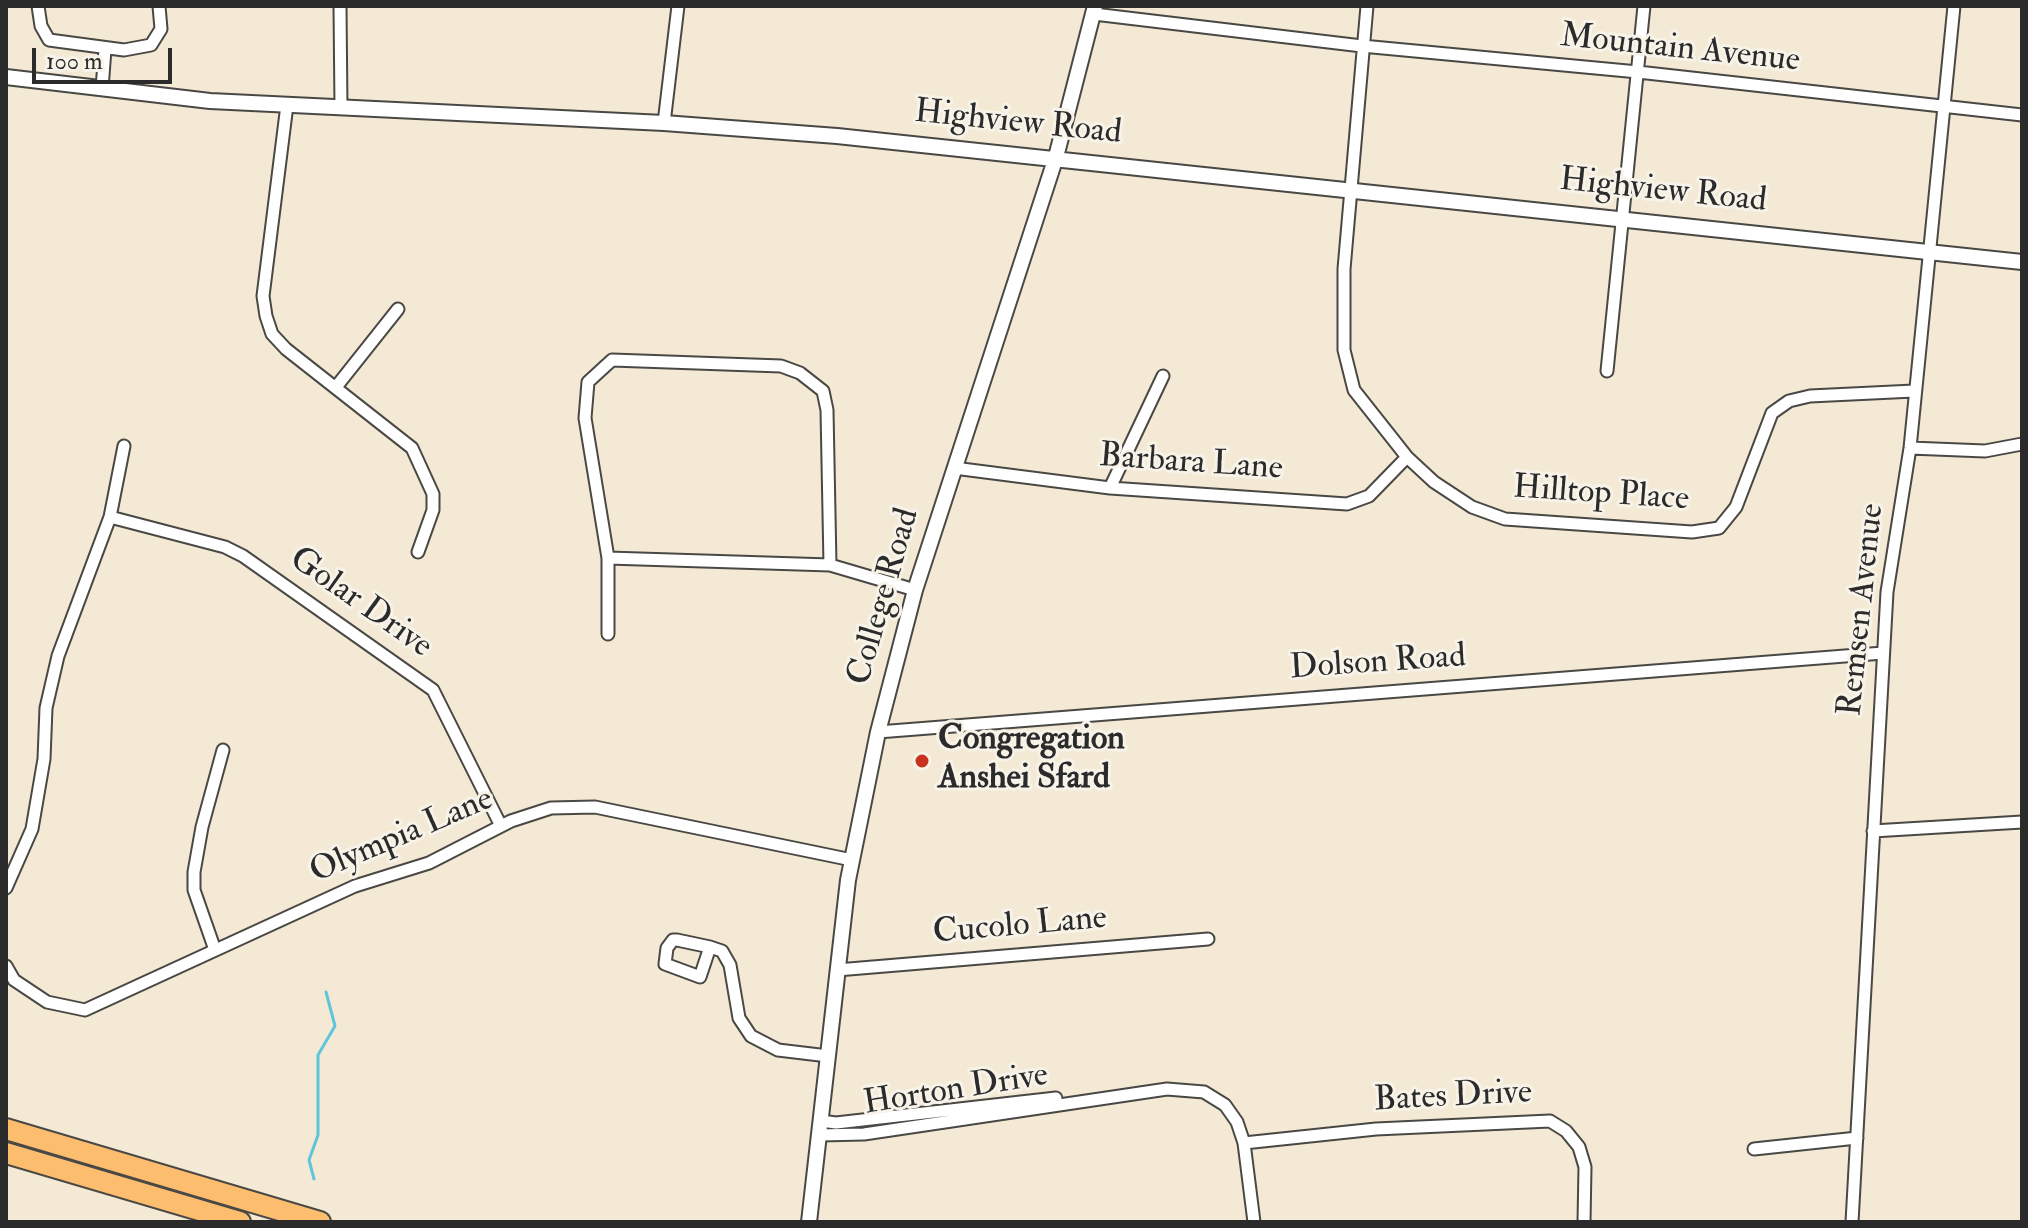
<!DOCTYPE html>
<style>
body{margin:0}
#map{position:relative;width:2028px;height:1228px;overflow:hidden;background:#f3e9d4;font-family:"IM FELL Double Pica",serif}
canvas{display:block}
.frame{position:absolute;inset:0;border:8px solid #2b2b2b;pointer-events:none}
.scale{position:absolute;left:32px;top:48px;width:140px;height:36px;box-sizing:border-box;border:4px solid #2b2b2b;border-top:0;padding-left:10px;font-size:24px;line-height:28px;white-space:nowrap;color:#2b2b2b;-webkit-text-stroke:6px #f7f3e8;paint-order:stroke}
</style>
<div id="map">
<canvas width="2028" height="1228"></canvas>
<div class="frame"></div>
<div class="scale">100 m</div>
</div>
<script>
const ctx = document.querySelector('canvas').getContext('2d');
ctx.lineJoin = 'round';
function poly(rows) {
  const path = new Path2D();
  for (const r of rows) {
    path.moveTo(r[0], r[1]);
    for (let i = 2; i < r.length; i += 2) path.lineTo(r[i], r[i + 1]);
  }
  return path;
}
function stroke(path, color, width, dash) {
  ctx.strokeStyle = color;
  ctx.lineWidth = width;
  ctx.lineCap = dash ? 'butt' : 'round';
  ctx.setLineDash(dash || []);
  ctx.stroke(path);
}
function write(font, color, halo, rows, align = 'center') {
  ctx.font = font + ' "IM FELL Double Pica",serif';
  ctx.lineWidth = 6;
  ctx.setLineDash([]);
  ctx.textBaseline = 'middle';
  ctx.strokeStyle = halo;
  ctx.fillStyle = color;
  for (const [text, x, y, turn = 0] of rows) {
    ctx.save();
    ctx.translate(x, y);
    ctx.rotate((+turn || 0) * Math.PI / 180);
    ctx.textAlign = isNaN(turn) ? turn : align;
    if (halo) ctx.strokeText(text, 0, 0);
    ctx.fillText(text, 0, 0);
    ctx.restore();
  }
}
const stream = poly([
 [314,1179,309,1160,318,1135,318,1055,335,1026,326,992]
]);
const minor = poly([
 [38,6,41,26,49,40,124,50,151,45,161,29,159,6],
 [340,6,341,108],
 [1367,6,1344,269,1344,350,1354,390,1407,457,1434,482,1472,507,1505,519,1692,532,1719,528,1736,507,1772,413,1789,401,1810,396,1914,391],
 [1094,14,1362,46,1638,72,2022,115],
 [102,89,105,49],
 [287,105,263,296,266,316,272,334,286,349,412,448,433,494,433,510,418,552],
 [664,123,678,6],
 [1607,371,1644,6],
 [336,387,398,309],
 [1910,448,1985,451,2022,444],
 [954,468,1110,488,1347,504,1369,496,1407,457],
 [1110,488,1163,376],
 [110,517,225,547,243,556,433,690,501,826],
 [608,558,830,565,915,590],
 [608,634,608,558,585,418,588,382,612,360,781,366,800,373,823,391,827,410,830,565],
 [878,732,1883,653],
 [1873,831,2022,822],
 [6,888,32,829,44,759,46,708,58,656,110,517,124,446],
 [710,947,700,977,665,964,667,948,673,940,677,940,710,947,722,951,730,965,739,1018,751,1036,778,1050,828,1056],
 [215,950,194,890,194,872,202,827,223,750],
 [6,966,14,980,47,1002,85,1010,355,886,429,863,511,821,551,808,595,807,852,860],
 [837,970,1208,939],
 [821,1121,836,1123,1056,1098],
 [820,1135,864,1134,1167,1089,1204,1092,1225,1105,1237,1122,1244,1143,1254,1222],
 [1244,1143,1376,1129,1550,1121,1566,1131,1579,1147,1585,1167,1584,1222],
 [1754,1149,1857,1138],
 [1852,1222,1887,592,1910,448,1954,6]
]);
const tertiary = poly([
 [6,77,210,101,664,123,837,136,2022,262],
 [809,1222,848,880,878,732,915,590,1056,157,1095,6]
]);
const motorway = poly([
 [6,1129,320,1222],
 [6,1153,240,1222]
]);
const markers = [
 [922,761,8,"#c8321e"]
];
const streetNames = [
 ["Mountain Avenue",1680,50,6],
 ["Highview Road",1018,124,6],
 ["Highview Road",1663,192,6],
 ["Barbara Lane",1191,464,4],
 ["Hilltop Place",1601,495,4],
 ["College Road",885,597,-74],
 ["Golar Drive",360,604,35],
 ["Remsen Avenue",1863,610,-84],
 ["Dolson Road",1378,664,-4],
 ["Olympia Lane",402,837,-23],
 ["Cucolo Lane",1020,927,-5],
 ["Horton Drive",956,1091,-9],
 ["Bates Drive",1453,1098,-3]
];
const poiNames = [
 ["Congregation",938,741],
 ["Anshei Sfard",938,780]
];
stroke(stream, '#5fc5dc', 3);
stroke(minor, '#494844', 15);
stroke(tertiary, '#494844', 18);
stroke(motorway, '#494844', 24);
stroke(minor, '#fff', 11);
stroke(tertiary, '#fff', 14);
stroke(motorway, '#fcbd6f', 20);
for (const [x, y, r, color] of markers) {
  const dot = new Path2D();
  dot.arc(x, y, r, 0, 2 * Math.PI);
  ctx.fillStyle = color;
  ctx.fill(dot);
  stroke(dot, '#f7f3e8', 3);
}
write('34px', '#2b2b2b', '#f7f3e8', streetNames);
write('bold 34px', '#2b2b2b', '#f7f3e8', poiNames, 'left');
</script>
